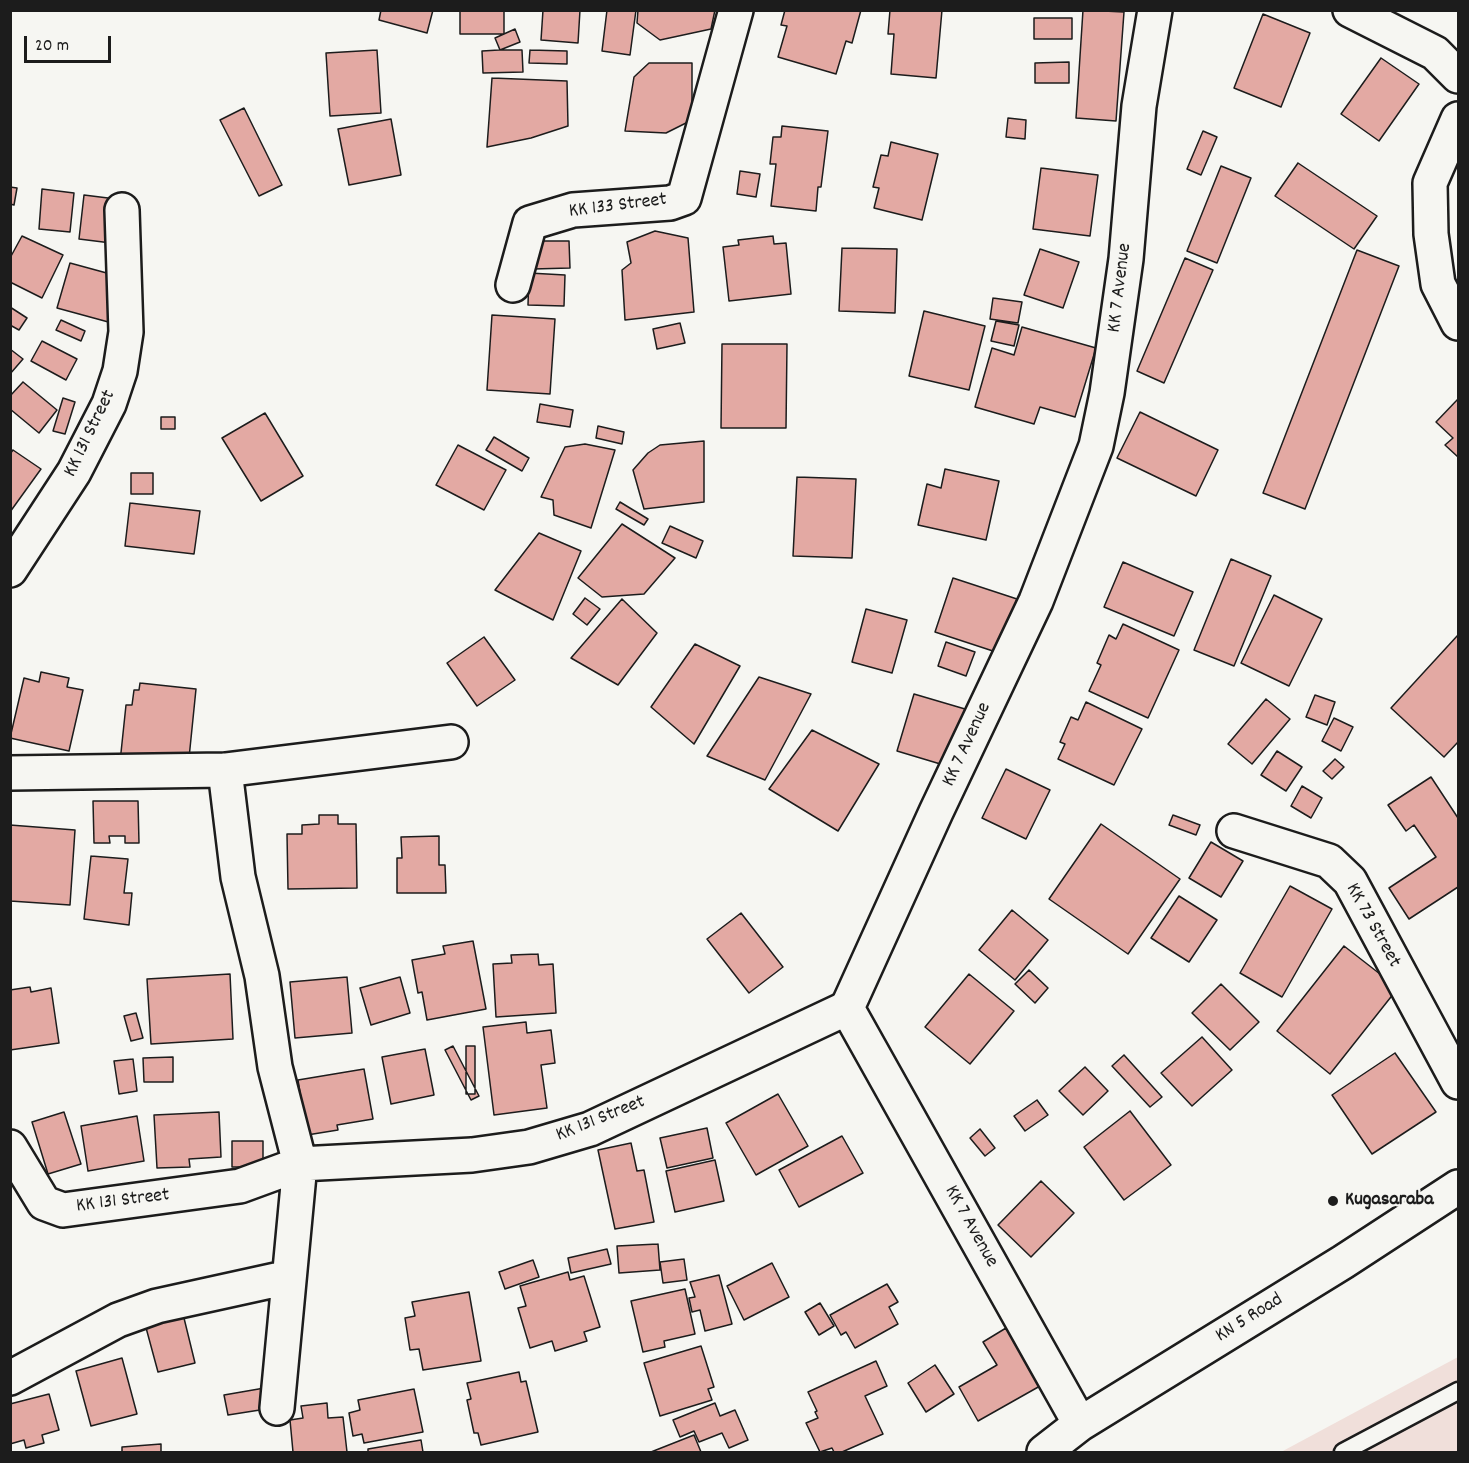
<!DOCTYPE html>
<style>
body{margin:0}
#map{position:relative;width:1469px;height:1463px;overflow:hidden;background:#f6f6f2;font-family:Dekko,sans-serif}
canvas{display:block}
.frame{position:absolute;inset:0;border:12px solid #1c1c1c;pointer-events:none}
.scale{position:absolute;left:24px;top:36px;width:87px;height:27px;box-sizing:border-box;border:3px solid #1c1c1c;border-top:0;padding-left:8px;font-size:18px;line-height:21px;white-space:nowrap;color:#1c1c1c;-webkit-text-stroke:4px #f6f6f2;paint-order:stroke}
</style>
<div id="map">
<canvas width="1469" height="1463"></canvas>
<div class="frame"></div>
<div class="scale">20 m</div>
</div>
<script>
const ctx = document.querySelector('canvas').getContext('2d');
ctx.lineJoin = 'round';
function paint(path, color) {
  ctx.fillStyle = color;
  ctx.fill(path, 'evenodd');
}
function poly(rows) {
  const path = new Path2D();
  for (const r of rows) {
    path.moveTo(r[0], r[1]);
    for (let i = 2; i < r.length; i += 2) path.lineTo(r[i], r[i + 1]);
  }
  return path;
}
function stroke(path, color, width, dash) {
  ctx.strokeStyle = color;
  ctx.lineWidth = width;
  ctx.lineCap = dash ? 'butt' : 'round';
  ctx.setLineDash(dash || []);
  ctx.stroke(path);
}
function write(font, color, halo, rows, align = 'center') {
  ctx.font = font + ' Dekko,sans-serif';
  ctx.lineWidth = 4.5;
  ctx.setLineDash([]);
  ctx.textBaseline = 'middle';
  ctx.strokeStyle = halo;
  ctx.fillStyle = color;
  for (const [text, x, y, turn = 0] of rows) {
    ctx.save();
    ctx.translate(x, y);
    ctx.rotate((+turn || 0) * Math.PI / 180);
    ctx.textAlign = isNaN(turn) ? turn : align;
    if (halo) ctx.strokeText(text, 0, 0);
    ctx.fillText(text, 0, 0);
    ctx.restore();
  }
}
const built = poly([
 [1458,1357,1458,1452,1281,1452]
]);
const building = poly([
 [381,10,433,10,427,33,379,20,381,10],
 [460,10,504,10,504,34,460,34,460,10],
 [543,10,580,10,578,43,541,40,543,10],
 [607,10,636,10,630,55,602,51,607,10],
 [638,10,715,10,711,29,660,40,637,23,638,10],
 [785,10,861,10,852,43,846,41,836,74,778,57,787,26,781,25,785,10],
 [890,10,942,10,936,78,891,74,894,34,888,34,890,10],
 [1083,10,1124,12,1116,121,1076,118,1083,10],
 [1263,14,1310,33,1281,107,1234,88,1263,14],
 [1034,18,1072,18,1072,39,1034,39,1034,18],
 [515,29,520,42,500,50,495,38,515,29],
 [377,50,381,113,330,116,326,53,377,50],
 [499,50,522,50,523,72,483,73,482,51,499,50],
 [530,50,567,51,567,64,529,63,530,50],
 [1381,58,1419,84,1379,141,1341,114,1381,58],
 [1069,62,1069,83,1035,83,1035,63,1069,62],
 [649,63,692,63,692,120,666,133,625,131,634,77,649,63],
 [492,78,567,81,568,126,531,138,487,147,492,78],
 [244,108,282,185,259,196,220,120,244,108],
 [1008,118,1026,120,1025,139,1006,137,1008,118],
 [391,119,401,175,349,185,338,129,391,119],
 [782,126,828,131,821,187,818,187,816,211,771,206,776,164,770,164,773,137,781,137,782,126],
 [1203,131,1217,137,1201,175,1187,169,1203,131],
 [891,142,938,154,922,220,874,208,879,188,873,187,881,155,888,156,891,142],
 [1298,163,1377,216,1354,249,1275,196,1298,163],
 [1221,166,1251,178,1217,263,1187,251,1221,166],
 [1041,168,1098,175,1090,236,1033,229,1041,168],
 [740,171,760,174,756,197,737,194,740,171],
 [10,187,17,188,14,205,10,204,10,187],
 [42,189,74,193,70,232,39,229,42,189],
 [84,195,116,199,111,243,79,239,84,195],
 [655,231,688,238,694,312,625,320,622,270,631,263,627,242,655,231],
 [22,236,63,255,42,298,10,282,10,258,22,236],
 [773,236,774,244,786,243,791,294,729,301,723,247,739,245,738,240,773,236],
 [533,241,569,241,570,268,533,269,533,241],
 [842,248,897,249,895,313,839,311,842,248],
 [1040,249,1079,262,1063,308,1024,295,1040,249],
 [1357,250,1399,266,1305,509,1263,493,1357,250],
 [1185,258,1213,270,1164,383,1137,371,1185,258],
 [70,263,125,278,112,323,57,308,70,263],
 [529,273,565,275,564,306,528,305,529,273],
 [993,298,1022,302,1018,323,990,319,993,298],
 [10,307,27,318,19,330,10,325,10,307],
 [924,311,985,326,969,390,909,376,924,311],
 [492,315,555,319,550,394,487,390,492,315],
 [61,320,85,331,81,341,56,330,61,320],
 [996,321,1019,325,1014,346,991,341,996,321],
 [680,323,685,343,657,349,653,329,680,323],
 [1022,327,1096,348,1075,417,1040,407,1034,424,975,407,992,348,1014,355,1022,327],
 [42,341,77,359,66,380,31,361,42,341],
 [722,344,787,344,786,428,721,428,722,344],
 [10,349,23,359,10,374,10,349],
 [23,382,57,410,39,433,10,409,10,396,23,382],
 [63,398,75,402,65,434,53,431,63,398],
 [1458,399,1458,457,1445,445,1453,438,1436,422,1458,399],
 [540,404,573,410,570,427,537,422,540,404],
 [1140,412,1218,450,1196,496,1117,458,1140,412],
 [265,413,303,476,261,501,222,438,265,413],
 [161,417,175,417,175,429,161,429,161,417],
 [598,426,624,432,622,444,596,438,598,426],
 [494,437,529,458,522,471,486,450,494,437],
 [704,441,704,502,644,509,633,470,648,453,660,445,704,441],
 [585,444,615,450,591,528,554,515,553,500,541,497,565,447,585,444],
 [458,445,506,470,484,510,436,485,458,445],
 [13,450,41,469,10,512,10,454,13,450],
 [945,469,999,481,986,540,918,525,927,484,941,488,945,469],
 [131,473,153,473,153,494,131,494,131,473],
 [797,477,856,479,852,558,793,556,797,477],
 [620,502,648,519,644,525,616,509,620,502],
 [130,503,200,511,194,554,125,546,130,503],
 [622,524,675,558,644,594,602,597,578,578,622,524],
 [670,526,703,541,696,558,662,543,670,526],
 [539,533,581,551,553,620,495,590,539,533],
 [1231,559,1271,576,1234,666,1194,650,1231,559],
 [1123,562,1193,592,1174,636,1104,607,1123,562],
 [953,578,1017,599,999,653,935,632,953,578],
 [1274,595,1322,619,1289,686,1241,663,1274,595],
 [585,598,600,609,587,625,573,614,585,598],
 [622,599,657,633,618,685,571,658,622,599],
 [866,609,907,620,892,673,852,662,866,609],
 [1123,624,1179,650,1148,718,1089,691,1101,665,1097,663,1109,635,1116,639,1123,624],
 [1458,635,1458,742,1444,757,1391,708,1458,635],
 [484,637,515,680,477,706,447,663,484,637],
 [946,642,975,652,966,676,938,666,946,642],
 [695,644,740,666,694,744,651,707,695,644],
 [41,672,69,678,67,687,83,690,69,751,10,738,24,678,39,682,41,672],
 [759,677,811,694,765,780,707,756,759,677],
 [140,683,196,689,188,768,120,762,126,705,132,705,134,690,139,690,140,683],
 [914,694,965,709,947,766,897,751,914,694],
 [1315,695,1335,702,1327,725,1306,717,1315,695],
 [1266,699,1290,719,1252,764,1228,744,1266,699],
 [1086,702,1142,729,1114,785,1058,759,1065,744,1060,742,1071,717,1078,720,1086,702],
 [1334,718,1353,727,1341,751,1322,741,1334,718],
 [812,730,879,764,838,831,769,789,812,730],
 [1277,751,1302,767,1286,791,1261,775,1277,751],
 [1335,759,1344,767,1332,779,1323,771,1335,759],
 [1006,769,1050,790,1026,839,982,818,1006,769],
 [1431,777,1458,818,1458,887,1409,919,1389,888,1436,857,1414,825,1406,831,1388,805,1431,777],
 [1302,786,1322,798,1311,818,1291,806,1302,786],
 [93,801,138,801,139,843,125,843,125,836,109,836,110,843,94,843,93,801],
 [319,815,338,815,338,824,356,824,357,888,288,889,287,834,302,834,302,825,319,824,319,815],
 [1173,815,1200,825,1196,835,1169,825,1173,815],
 [1101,824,1180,879,1128,954,1049,899,1101,824],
 [10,825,75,830,70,905,10,901,10,825],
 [439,836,439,865,445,865,446,893,397,893,397,858,402,858,401,837,439,836],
 [1211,842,1243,861,1221,897,1189,878,1211,842],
 [91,856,128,859,124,893,132,893,129,925,84,919,91,856],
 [1290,886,1332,909,1282,997,1240,973,1290,886],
 [1179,896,1217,920,1189,962,1151,938,1179,896],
 [1012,910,1048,940,1015,980,979,950,1012,910],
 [741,913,783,967,749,993,707,939,741,913],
 [473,941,486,1009,427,1020,422,992,418,993,412,960,445,954,443,946,473,941],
 [1344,946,1398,988,1330,1074,1277,1031,1344,946],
 [538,954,539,965,553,964,556,1013,496,1017,493,964,512,963,511,955,538,954],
 [1029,970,1048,988,1035,1003,1015,984,1029,970],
 [230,974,233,1039,151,1044,147,979,230,974],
 [969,974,1014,1011,970,1064,925,1027,969,974],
 [347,977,352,1033,295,1038,290,982,347,977],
 [400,977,410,1013,371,1025,360,988,400,977],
 [1221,984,1259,1022,1230,1050,1192,1013,1221,984],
 [30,987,31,992,51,988,59,1043,10,1050,10,990,30,987],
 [136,1013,143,1038,131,1041,124,1016,136,1013],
 [526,1022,527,1033,551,1030,555,1063,541,1065,547,1108,494,1115,483,1027,526,1022],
 [1202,1037,1232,1070,1192,1106,1161,1073,1202,1037],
 [453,1046,479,1096,471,1100,445,1050,453,1046],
 [466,1046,475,1046,475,1094,466,1094,466,1046],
 [425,1049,434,1095,391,1104,382,1057,425,1049],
 [1395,1053,1436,1112,1372,1154,1332,1095,1395,1053],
 [1124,1055,1162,1097,1150,1107,1112,1066,1124,1055],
 [173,1057,173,1082,144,1082,143,1058,173,1057],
 [133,1059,137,1091,119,1094,114,1061,133,1059],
 [1085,1067,1108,1091,1083,1115,1059,1091,1085,1067],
 [364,1069,373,1119,337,1125,338,1130,307,1135,298,1080,364,1069],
 [778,1094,808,1146,756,1175,726,1123,778,1094],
 [1037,1100,1048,1115,1025,1131,1014,1116,1037,1100],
 [1130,1111,1171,1165,1124,1200,1084,1147,1130,1111],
 [64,1112,81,1164,48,1174,32,1122,64,1112],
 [219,1112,221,1157,189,1159,190,1167,157,1168,154,1115,219,1112],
 [137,1116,144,1161,88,1171,81,1126,137,1116],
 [707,1128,713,1158,667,1168,660,1138,707,1128],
 [980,1129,995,1148,985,1156,970,1138,980,1129],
 [842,1136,863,1173,799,1207,779,1170,842,1136],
 [232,1141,263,1141,263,1167,232,1167,232,1141],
 [631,1143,637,1171,644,1170,654,1222,615,1229,598,1150,631,1143],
 [715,1160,724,1201,675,1212,666,1171,715,1160],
 [1041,1181,1074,1213,1031,1257,998,1225,1041,1181],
 [658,1244,660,1270,619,1273,617,1246,658,1244],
 [607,1249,611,1264,571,1273,568,1258,607,1249],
 [684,1259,687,1280,663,1283,660,1262,684,1259],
 [533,1260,539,1277,505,1289,499,1272,533,1260],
 [772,1263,789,1297,744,1320,727,1286,772,1263],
 [568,1272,570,1280,584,1276,600,1327,584,1332,587,1341,555,1351,552,1341,530,1348,518,1308,526,1306,520,1286,568,1272],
 [719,1275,732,1324,705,1331,700,1310,692,1312,689,1298,695,1297,690,1282,719,1275],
 [887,1284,898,1302,889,1307,898,1324,855,1348,846,1332,841,1335,830,1315,887,1284],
 [685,1289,695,1334,664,1341,665,1347,643,1352,631,1301,685,1289],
 [469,1292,481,1361,423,1370,419,1349,410,1350,405,1318,415,1316,412,1302,469,1292],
 [820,1303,834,1326,819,1335,805,1312,820,1303],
 [183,1314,195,1363,158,1372,145,1324,183,1314],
 [1006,1328,1040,1386,978,1421,959,1387,997,1365,983,1342,1006,1328],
 [701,1346,714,1387,708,1389,712,1400,660,1416,644,1363,701,1346],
 [122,1358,137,1414,91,1426,76,1371,122,1358],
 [876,1361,887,1386,865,1396,883,1434,842,1452,834,1452,832,1448,820,1452,806,1423,818,1418,815,1412,817,1411,808,1392,876,1361],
 [935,1365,954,1394,926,1412,908,1383,935,1365],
 [519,1372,521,1382,526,1381,538,1432,481,1445,478,1433,474,1433,467,1400,471,1399,467,1383,519,1372],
 [276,1386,279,1407,228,1415,224,1395,276,1386],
 [414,1389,423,1432,364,1443,362,1434,353,1436,349,1413,360,1410,358,1400,414,1389],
 [49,1394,59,1430,42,1435,44,1443,26,1448,24,1440,10,1444,10,1404,49,1394],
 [327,1403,328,1418,343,1417,347,1452,293,1452,290,1420,303,1418,301,1406,327,1403],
 [715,1403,720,1416,735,1410,748,1440,729,1448,722,1433,699,1442,694,1431,680,1437,673,1420,715,1403],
 [694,1435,701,1452,651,1452,694,1435],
 [421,1440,423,1452,368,1452,368,1449,421,1440],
 [161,1444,161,1452,122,1452,122,1447,161,1444]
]);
const lane = poly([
 [1343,1452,1458,1391]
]);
const street = poly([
 [1350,10,1435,53,1458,76],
 [1458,119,1430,183,1431,234,1438,284,1458,323],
 [513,285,530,223,573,210,670,203,684,198,736,10],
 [10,570,74,472,109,404,120,371,126,332,122,210],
 [225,770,238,877,262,976,275,1067,300,1164,277,1408],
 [10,773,225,770,451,742],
 [1234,831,1329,861,1350,881,1458,1082],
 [10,1147,44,1203,63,1210,240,1186,300,1164,472,1155,529,1147,590,1129,847,1008],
 [10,1378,118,1320,157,1306,289,1277]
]);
const secondary = poly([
 [1080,1424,847,1008,936,812,1036,601,1096,446,1107,393,1126,259,1139,106,1155,10],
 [1044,1452,1080,1424,1343,1262,1458,1187]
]);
const markers = [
 [1333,1201,6,"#1c1c1c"]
];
const streetNames = [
 ["KK 133 Street",618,207,-7],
 ["KK 7 Avenue",1121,288,-83],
 ["KK 131 Street",91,434,-64],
 ["KK 7 Avenue",968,745,-65],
 ["KK 73 Street",1372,926,61],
 ["KK 131 Street",601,1120,-22],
 ["KK 131 Street",123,1202,-7],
 ["KK 7 Avenue",970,1227,61],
 ["KN 5 Road",1250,1319,-32]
];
const poiNames = [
 ["Kugasaraba",1345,1201]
];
paint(built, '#f0dfda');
paint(building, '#e3a9a3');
stroke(building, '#1c1c1c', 1.5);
stroke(lane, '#1c1c1c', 21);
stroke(street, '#1c1c1c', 38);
stroke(secondary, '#1c1c1c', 38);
stroke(lane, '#f6f6f2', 16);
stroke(street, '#f6f6f2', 33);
stroke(secondary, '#f6f6f2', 33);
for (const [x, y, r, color] of markers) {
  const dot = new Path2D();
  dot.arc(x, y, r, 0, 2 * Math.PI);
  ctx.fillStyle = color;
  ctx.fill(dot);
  stroke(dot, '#f6f6f2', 2);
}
write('20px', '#1c1c1c', '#f6f6f2', streetNames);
write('bold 20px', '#1c1c1c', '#f6f6f2', poiNames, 'left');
</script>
